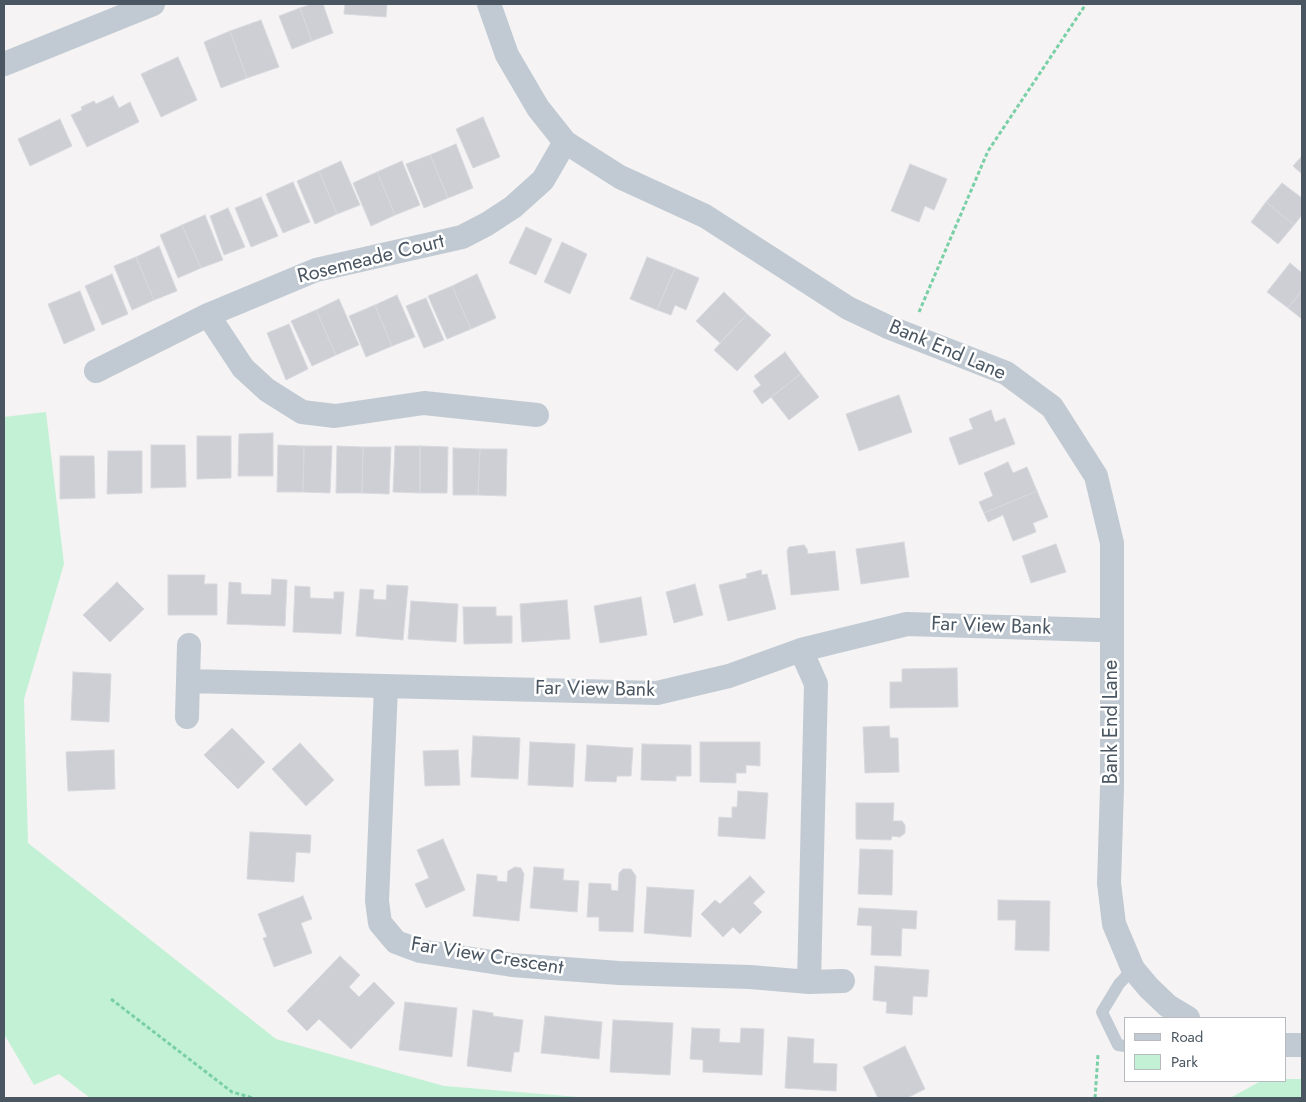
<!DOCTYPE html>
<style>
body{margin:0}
#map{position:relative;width:1306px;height:1102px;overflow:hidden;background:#f5f3f3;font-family:Jost,sans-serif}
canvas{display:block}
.frame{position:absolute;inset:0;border:5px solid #4a5661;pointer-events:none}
.legend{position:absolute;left:1124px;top:1017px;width:162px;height:65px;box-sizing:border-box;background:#fff;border:1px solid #b7bbc0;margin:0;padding:6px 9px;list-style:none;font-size:15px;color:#4a5661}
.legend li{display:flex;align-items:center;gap:10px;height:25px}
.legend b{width:25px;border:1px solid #b7bbc0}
</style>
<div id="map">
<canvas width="1306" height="1102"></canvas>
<div class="frame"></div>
<ul class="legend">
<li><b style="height:6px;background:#c1cad2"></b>Road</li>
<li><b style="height:14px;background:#c3f1d5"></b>Park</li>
</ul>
</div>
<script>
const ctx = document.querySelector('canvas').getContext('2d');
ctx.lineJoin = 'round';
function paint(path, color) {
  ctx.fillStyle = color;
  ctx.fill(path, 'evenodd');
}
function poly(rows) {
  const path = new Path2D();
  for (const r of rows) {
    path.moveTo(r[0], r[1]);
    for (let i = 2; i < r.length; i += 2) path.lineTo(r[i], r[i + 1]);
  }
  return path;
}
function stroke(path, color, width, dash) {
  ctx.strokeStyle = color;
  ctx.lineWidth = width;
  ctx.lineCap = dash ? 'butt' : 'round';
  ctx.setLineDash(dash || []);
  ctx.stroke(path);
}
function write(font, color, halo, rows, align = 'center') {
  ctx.font = font + ' Jost,sans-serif';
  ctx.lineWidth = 5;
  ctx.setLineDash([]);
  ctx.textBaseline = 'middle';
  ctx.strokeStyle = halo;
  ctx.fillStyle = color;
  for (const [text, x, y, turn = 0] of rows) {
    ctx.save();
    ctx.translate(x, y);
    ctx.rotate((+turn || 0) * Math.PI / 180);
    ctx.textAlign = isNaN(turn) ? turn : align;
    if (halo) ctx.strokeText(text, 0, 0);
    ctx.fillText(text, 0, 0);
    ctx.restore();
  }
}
const green = poly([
 [46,412,64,564,24,699,28,843,276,1039,444,1086,591,1098,90,1098,59,1074,34,1085,4,1034,4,417],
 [1285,1079,1302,1079,1302,1098,1230,1098,1261,1081,1285,1081]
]);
const building = poly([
 [312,4,323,4,333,33,312,41,300,8,312,4],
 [345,4,387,4,386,17,344,14,345,4],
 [300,8,312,41,292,49,279,16,300,8],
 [261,20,279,67,247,78,230,31,261,20],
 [230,31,247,78,221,88,204,42,230,31],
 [178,57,197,100,161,117,141,74,178,57],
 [113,96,119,108,130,102,139,122,87,147,71,115,82,110,81,107,94,101,96,104,113,96],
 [483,117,500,157,473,168,456,129,483,117],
 [60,119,72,146,30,166,18,139,60,119],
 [456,144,473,188,448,198,430,155,456,144],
 [430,155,448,198,424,208,406,164,430,155],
 [1302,156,1302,174,1293,166,1302,156],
 [341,161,360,205,337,214,319,171,341,161],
 [402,161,420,205,395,215,377,172,402,161],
 [910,164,947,179,934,210,925,206,919,222,891,211,910,164],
 [319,171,337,214,315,224,297,181,319,171],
 [377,172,395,215,371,226,353,183,377,172],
 [293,182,310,222,283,233,266,194,293,182],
 [1282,183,1302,198,1302,215,1294,225,1266,202,1282,183],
 [261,197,278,236,251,247,235,208,261,197],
 [1266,202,1294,225,1278,244,1251,222,1266,202],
 [228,208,245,247,224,255,210,216,228,208],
 [205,215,223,260,201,268,182,225,205,215],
 [182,225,201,268,178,278,160,235,182,225],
 [526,227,552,239,536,275,509,263,526,227],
 [562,242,587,254,570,294,544,282,562,242],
 [159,246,177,291,154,300,136,257,159,246],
 [136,257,154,300,132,310,114,266,136,257],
 [647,257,675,268,657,310,630,299,647,257],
 [1290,263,1302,273,1302,290,1288,308,1267,292,1290,263],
 [675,268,699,278,686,310,675,305,671,315,657,310,675,268],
 [112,274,128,314,102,325,85,286,112,274],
 [477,274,496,318,471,329,452,286,477,274],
 [452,286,471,329,447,339,428,296,452,286],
 [1302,290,1302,319,1288,308,1302,290],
 [80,291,95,330,64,344,48,304,80,291],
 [724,292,747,314,720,343,696,321,724,292],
 [397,295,415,337,392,346,375,305,397,295],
 [426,298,444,340,424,348,406,306,426,298],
 [339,299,359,345,336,355,316,310,339,299],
 [375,305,392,346,366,357,349,316,375,305],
 [316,310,336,355,312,366,291,321,316,310],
 [747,314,771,335,737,371,714,350,747,314],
 [289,324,308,369,286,380,267,333,289,324],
 [785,352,801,374,762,404,753,391,761,385,754,376,785,352],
 [801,374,819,397,789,420,771,397,801,374],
 [899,395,912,432,859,451,846,414,899,395],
 [991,410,995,422,1005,418,1015,444,959,465,949,438,973,429,969,419,991,410],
 [273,433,273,476,238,476,239,434,273,433],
 [197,436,231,436,231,478,197,479,197,436],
 [151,445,185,445,186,487,151,488,151,445],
 [278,445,304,446,303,492,277,492,278,445],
 [304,446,332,446,330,493,303,492,304,446],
 [337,446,363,447,362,493,336,493,337,446],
 [395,446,420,446,420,493,393,492,395,446],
 [420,446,448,447,447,493,420,493,420,446],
 [363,447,391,447,389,494,362,493,363,447],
 [453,448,480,449,478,495,453,495,453,448],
 [480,449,507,449,506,496,478,495,480,449],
 [108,451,142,451,142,493,107,494,108,451],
 [60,456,94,456,95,498,60,499,60,456],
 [1008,462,1013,473,1027,467,1037,491,984,513,979,502,993,496,984,473,1008,462],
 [1037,491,1048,517,1033,523,1036,532,1013,541,1003,515,988,522,984,513,1037,491],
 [904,542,909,577,861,584,856,549,904,542],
 [1056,544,1066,572,1031,583,1022,556,1056,544],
 [804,545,807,549,808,554,835,551,839,590,791,595,787,551,789,547,804,545],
 [761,570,762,575,767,574,776,609,728,621,719,585,747,578,746,574,761,570],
 [168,575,205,575,204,584,217,584,217,615,168,615,168,575],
 [272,579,287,580,285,626,227,624,229,582,241,583,241,594,271,595,272,579],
 [117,582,144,609,110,642,83,615,117,582],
 [695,584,703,615,674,623,666,592,695,584],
 [387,585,408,586,403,640,356,636,360,589,374,590,373,599,386,600,387,585],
 [295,586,310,587,310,598,334,599,334,592,344,592,341,634,293,632,295,586],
 [641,597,647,635,600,643,594,606,641,597],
 [567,600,570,639,522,642,520,604,567,600],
 [411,601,458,604,456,642,408,639,411,601],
 [463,607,496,607,496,616,512,616,512,643,464,644,463,607],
 [957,668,958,707,890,708,890,682,902,682,902,669,957,668],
 [73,672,111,674,109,722,71,720,73,672],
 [889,726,890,738,898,738,899,772,865,773,863,727,889,726],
 [232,728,265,762,238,789,204,755,232,728],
 [473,736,520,738,518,779,471,777,473,736],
 [530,742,575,744,573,787,528,785,530,742],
 [700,742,760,742,760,766,746,765,746,773,736,773,736,783,700,782,700,742],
 [300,743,334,780,306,806,272,769,300,743],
 [642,744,691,745,691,776,676,776,676,781,641,780,642,744],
 [587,745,633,748,631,776,617,776,616,782,585,781,587,745],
 [114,750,115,789,68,791,66,752,114,750],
 [458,750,460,785,425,786,423,751,458,750],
 [738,791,768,793,765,839,718,836,719,817,732,818,732,807,737,807,738,791],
 [856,803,894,803,893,821,902,821,905,825,905,833,900,837,892,836,891,840,856,839,856,803],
 [250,832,311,835,310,853,296,852,294,882,247,879,250,832],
 [443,839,465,890,426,908,415,884,429,878,417,850,443,839],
 [860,849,893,850,892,895,858,894,860,849],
 [515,867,521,868,524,874,519,921,473,916,477,874,497,876,497,881,507,882,508,871,515,867],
 [534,867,564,869,563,880,579,881,577,912,530,908,534,867],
 [623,869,631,869,636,876,633,932,599,931,599,917,587,917,589,883,611,884,611,890,618,891,619,873,623,869],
 [750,876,765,892,753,903,762,912,740,934,733,927,723,937,701,914,715,900,720,904,750,876],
 [647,887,694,890,691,937,644,933,647,887],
 [303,896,312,919,301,923,312,953,274,967,263,938,267,937,258,914,303,896],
 [998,900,1050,901,1049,951,1015,950,1016,920,998,920,998,900],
 [859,908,917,911,916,929,902,928,901,956,871,955,872,926,857,925,859,908],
 [340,956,360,975,349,987,359,997,374,982,395,1003,351,1049,319,1019,307,1031,287,1011,340,956],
 [875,966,929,970,927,997,913,996,912,1015,886,1013,887,1002,873,1000,875,966],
 [405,1002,457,1008,452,1057,399,1050,405,1002],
 [473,1010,493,1013,493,1016,523,1020,519,1052,514,1052,511,1072,467,1066,473,1010],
 [545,1016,602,1022,599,1059,541,1053,545,1016],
 [613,1020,673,1023,670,1075,610,1072,613,1020],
 [692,1028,720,1029,719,1042,740,1043,741,1028,764,1029,762,1075,703,1072,703,1060,690,1059,692,1028],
 [788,1037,814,1039,813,1063,837,1064,836,1091,785,1088,788,1037],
 [905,1046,925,1089,907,1098,878,1098,863,1067,905,1046]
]);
const path = poly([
 [919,312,988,151,1086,4],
 [111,999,232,1092,253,1098],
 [1095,1098,1098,1055]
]);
const lane = poly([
 [1125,1046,1118,1045,1102,1012,1119,984,1133,969]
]);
const street = poly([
 [489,4,507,55,538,108,565,142,620,177,705,216,848,308,888,327,1006,373,1052,407,1096,476,1112,543,1112,788,1109,883,1114,924,1133,969,1149,988,1168,1006,1188,1018],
 [4,64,153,4],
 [208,315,243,368,267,390,302,412,335,416,424,403,537,415],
 [96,371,208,315,316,270,462,237,487,224,513,207,543,180,565,142],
 [189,681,657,693,729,676,801,650,907,624,1099,630,1112,628],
 [386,687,377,901,380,923,396,942,420,951,512,965,619,973,750,977,809,982,816,684,801,650],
 [187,717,189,645],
 [809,982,843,981],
 [1285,1045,1302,1045]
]);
const streetNames = [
 ["Rosemeade Court",371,260,-14],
 ["Bank End Lane",947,351,23],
 ["Far View Bank",991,627,2],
 ["Far View Bank",595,690,1],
 ["Bank End Lane",1112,722,-90],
 ["Far View Crescent",487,957,9]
];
paint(green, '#c3f1d5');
paint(building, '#cdcfd5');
stroke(building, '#d7d9de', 1);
stroke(path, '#7ad0a6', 3, [4, 2.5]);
stroke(lane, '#c1cad2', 12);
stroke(street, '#c1cad2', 24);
write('20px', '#4a5661', '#fff', streetNames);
</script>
